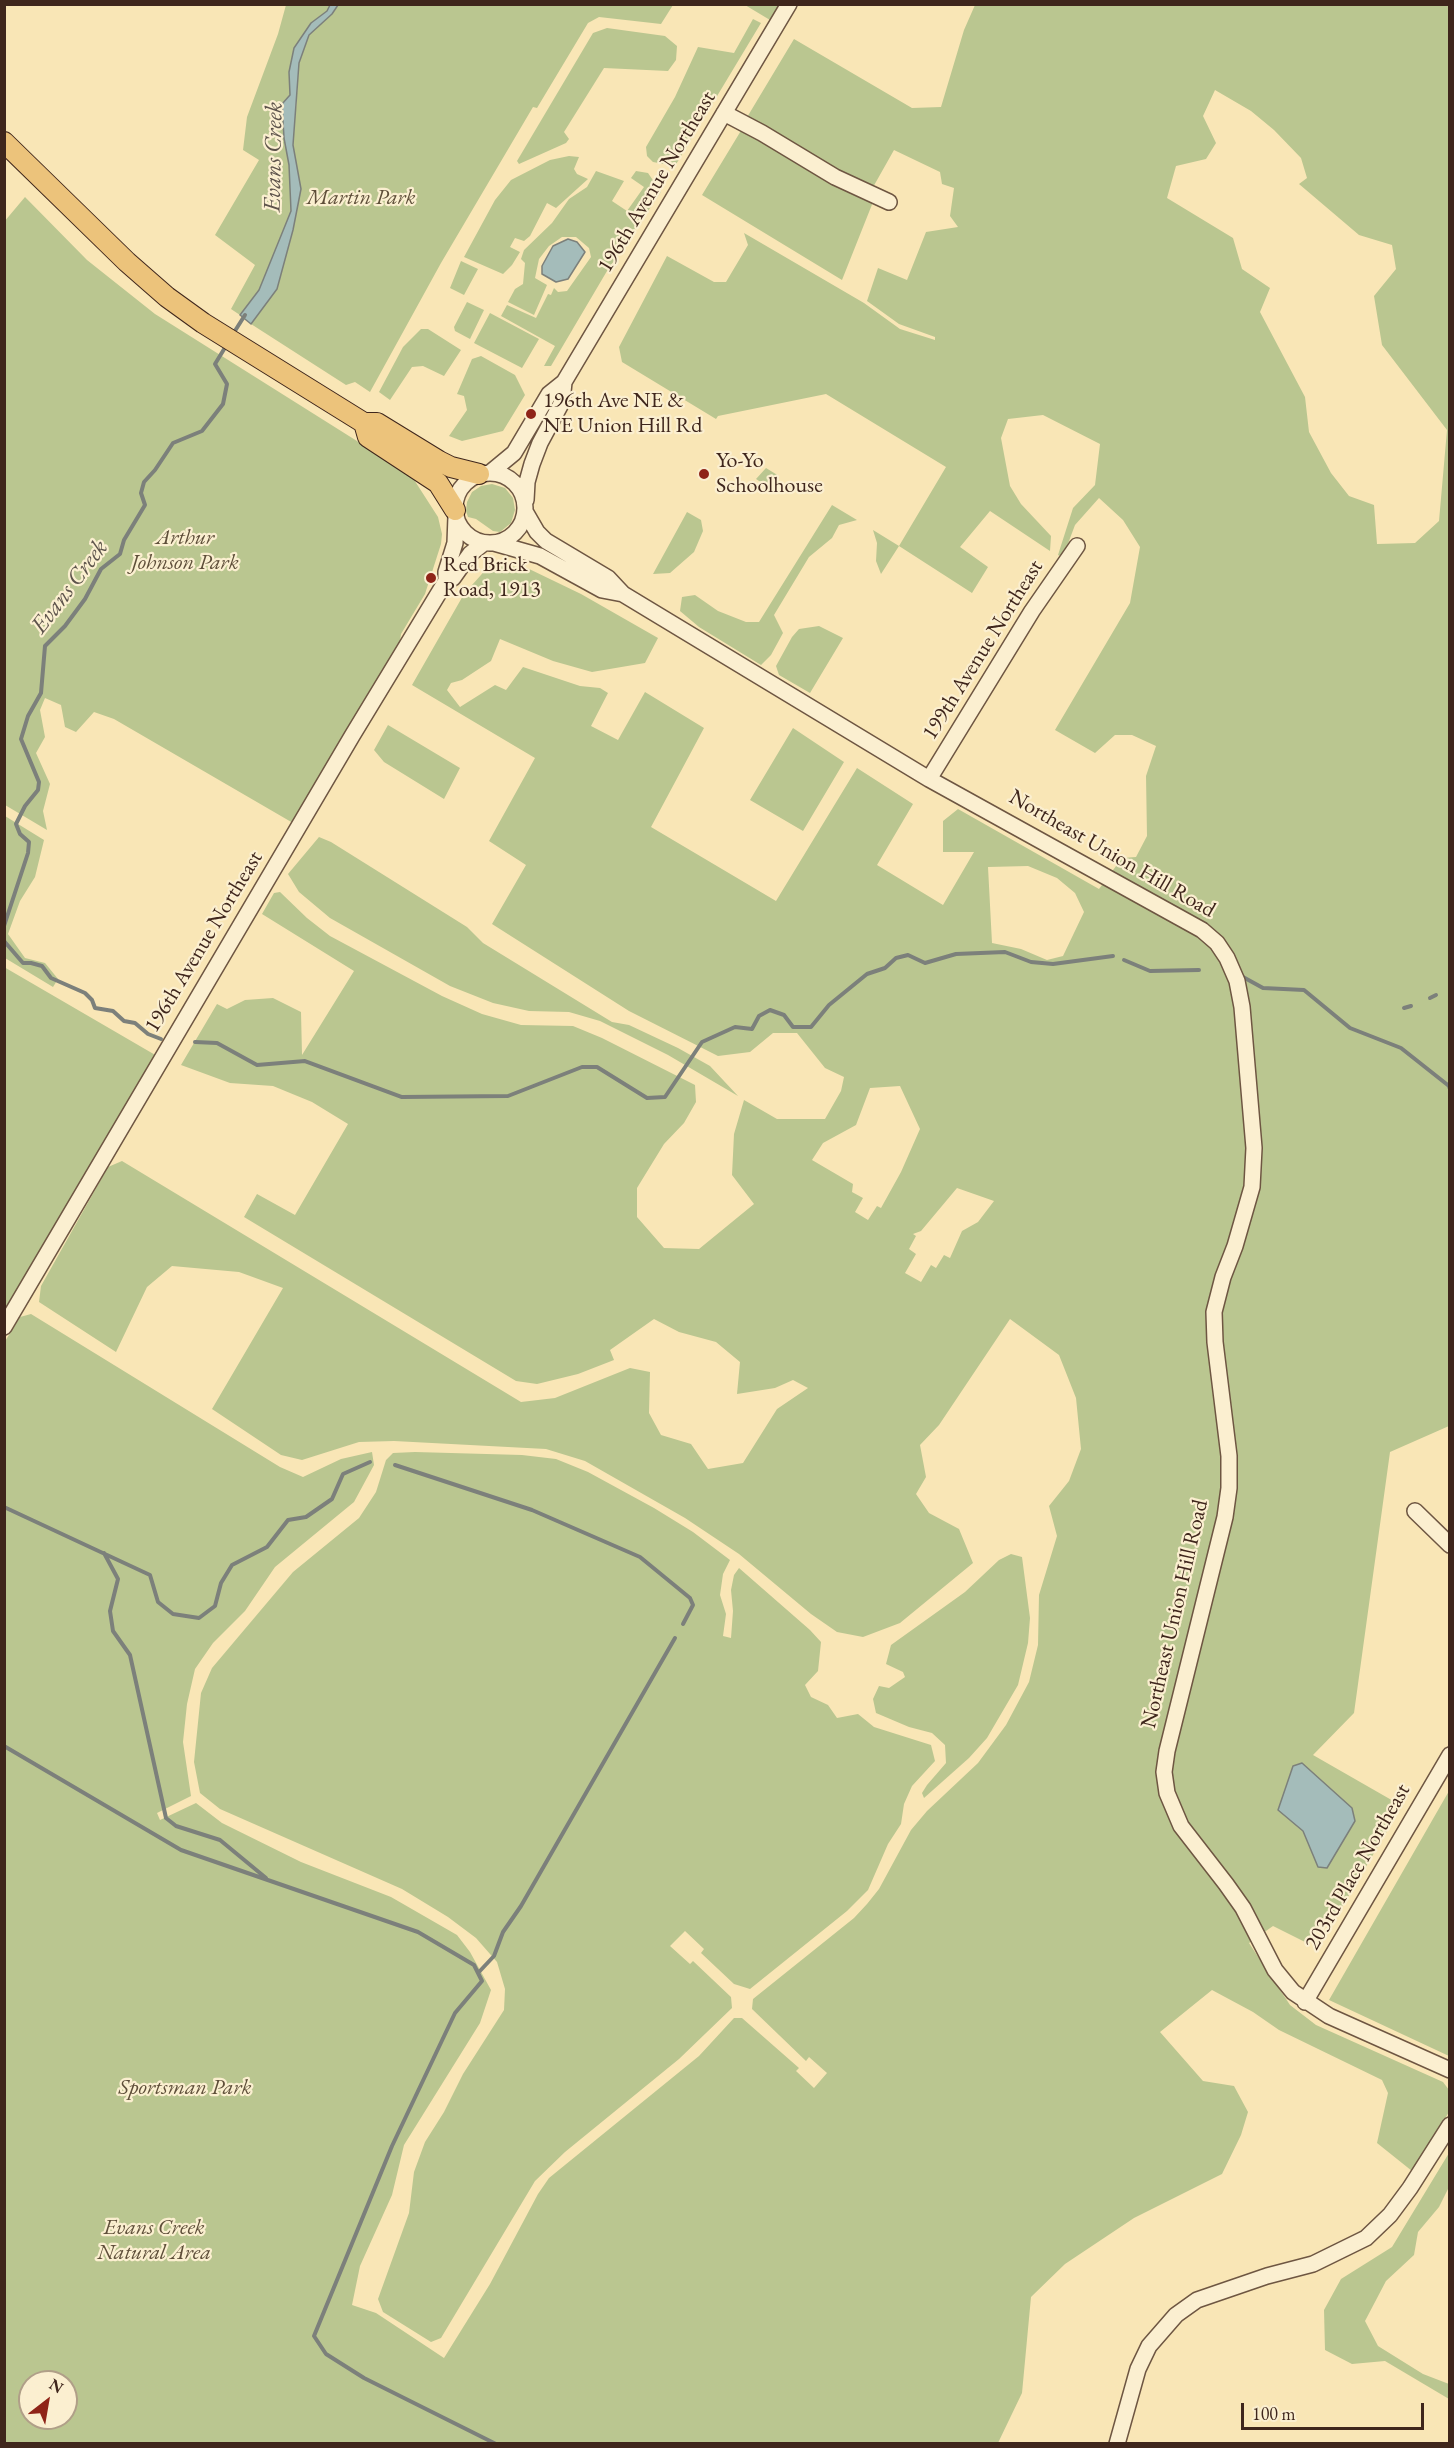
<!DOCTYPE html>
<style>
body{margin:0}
#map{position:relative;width:1454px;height:2448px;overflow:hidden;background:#f9e6b6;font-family:"EB Garamond",serif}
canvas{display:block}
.frame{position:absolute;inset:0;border:6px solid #3f261c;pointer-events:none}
.north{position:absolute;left:18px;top:2370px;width:60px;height:60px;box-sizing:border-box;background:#fbefd0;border:2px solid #b09f88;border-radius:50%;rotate:31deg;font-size:16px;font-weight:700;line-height:24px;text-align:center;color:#3f261c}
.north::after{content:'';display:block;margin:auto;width:21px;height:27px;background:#8f2418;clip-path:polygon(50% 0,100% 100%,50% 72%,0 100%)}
.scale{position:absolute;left:1241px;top:2403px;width:183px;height:27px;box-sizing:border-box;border:3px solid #3f261c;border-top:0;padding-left:8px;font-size:18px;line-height:21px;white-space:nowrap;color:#3f261c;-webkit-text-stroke:4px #fbefd0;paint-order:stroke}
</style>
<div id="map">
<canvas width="1454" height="2448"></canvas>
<div class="frame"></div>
<div class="north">N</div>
<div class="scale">100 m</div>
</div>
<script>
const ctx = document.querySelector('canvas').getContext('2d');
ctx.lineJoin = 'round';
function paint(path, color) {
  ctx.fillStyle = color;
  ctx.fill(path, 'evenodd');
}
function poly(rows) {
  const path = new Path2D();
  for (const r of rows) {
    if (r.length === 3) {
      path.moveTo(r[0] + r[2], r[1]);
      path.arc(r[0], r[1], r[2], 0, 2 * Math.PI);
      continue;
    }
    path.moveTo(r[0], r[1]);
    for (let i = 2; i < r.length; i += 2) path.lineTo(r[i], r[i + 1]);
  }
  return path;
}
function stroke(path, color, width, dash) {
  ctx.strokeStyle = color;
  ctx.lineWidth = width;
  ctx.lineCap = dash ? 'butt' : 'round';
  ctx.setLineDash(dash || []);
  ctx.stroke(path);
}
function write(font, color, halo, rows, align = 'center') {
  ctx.font = font + ' "EB Garamond",serif';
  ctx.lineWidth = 4.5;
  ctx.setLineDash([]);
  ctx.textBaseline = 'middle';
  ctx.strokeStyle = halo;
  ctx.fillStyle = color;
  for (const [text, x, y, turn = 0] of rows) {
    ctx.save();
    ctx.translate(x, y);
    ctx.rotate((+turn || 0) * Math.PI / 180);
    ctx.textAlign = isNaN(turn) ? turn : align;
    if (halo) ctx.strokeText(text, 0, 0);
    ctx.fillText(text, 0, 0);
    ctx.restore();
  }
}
const green = poly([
 [286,5,330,5,327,11,311,23,289,72,290,95,282,104,284,128,296,109,299,63,309,35,332,14,338,5,673,5,661,24,599,17,588,23,537,108,533,107,441,263,370,392,355,382,346,385,251,324,255,318,269,266,259,290,240,315,231,309,255,265,215,235,259,160,243,150,247,117,278,34],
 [745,5,779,5,770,20],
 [975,5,1449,5,1449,1426,1390,1452,1354,1713,1313,1755,1402,1806,1336,1917,1327,1912,1309,1944,1273,1926,1249,1943,1290,2005,1316,2025,1443,2082,1449,2090,1449,2112,1412,2171,1377,2143,1388,2093,1382,2080,1279,2030,1253,2012,1212,1990,1160,2032,1203,2081,1234,2086,1248,2112,1241,2135,1222,2174,1134,2218,1065,2264,1031,2297,1022,2393,998,2443,5,2444,4,1343,20,1317,31,1314,280,1467,303,1477,341,1459,372,1452,374,1465,354,1502,275,1567,245,1611,213,1643,195,1669,187,1704,183,1742,191,1796,157,1813,160,1820,196,1803,222,1823,301,1862,391,1897,457,1935,470,1952,491,1990,480,2023,404,2145,392,2195,360,2266,352,2305,376,2313,444,2358,490,2284,538,2194,549,2178,699,2056,734,2018,742,2018,799,2068,796,2071,814,2088,827,2073,809,2057,806,2061,752,2009,753,1999,854,1918,867,1904,879,1889,911,1830,927,1811,978,1763,1006,1725,1029,1682,1038,1645,1039,1595,1057,1536,1049,1506,1069,1481,1081,1449,1076,1398,1059,1355,1010,1319,939,1425,920,1445,926,1477,916,1494,929,1513,959,1529,973,1563,900,1623,863,1637,837,1632,811,1614,739,1554,685,1518,585,1461,546,1449,394,1441,359,1442,302,1460,281,1455,212,1409,283,1288,239,1272,172,1266,147,1287,116,1352,39,1302,41,1286,108,1167,122,1161,521,1402,555,1398,630,1368,650,1372,649,1413,661,1435,691,1444,708,1469,743,1463,777,1409,808,1388,793,1380,775,1388,737,1394,740,1362,716,1342,679,1332,654,1319,610,1350,614,1360,578,1374,537,1384,516,1381,244,1217,257,1194,295,1215,348,1124,312,1102,273,1086,230,1083,181,1065,217,1004,227,1009,245,1000,273,998,301,1012,302,1055,354,971,262,914,274,893,280,892,307,918,330,936,442,996,482,1014,521,1025,573,1026,602,1038,695,1085,696,1102,684,1123,664,1144,637,1188,637,1217,664,1248,699,1249,754,1204,732,1175,734,1134,744,1100,777,1119,825,1119,841,1091,844,1077,825,1068,797,1033,773,1033,750,1052,718,1056,629,1011,492,924,526,865,489,841,535,758,412,685,464,594,489,566,525,567,581,594,658,638,645,663,592,672,553,661,500,639,491,661,462,680,451,683,447,690,460,707,495,685,506,690,523,667,580,686,600,688,608,693,591,726,618,740,645,692,704,728,651,827,776,901,857,768,913,804,877,865,943,905,974,852,943,852,943,821,958,809,1099,889,1122,858,1136,857,1147,836,1146,776,1156,746,1132,735,1115,735,1095,753,1055,730,1130,603,1140,547,1123,520,1099,498,1075,525,1063,557,1058,555,1073,508,1095,485,1100,444,1043,415,1008,419,1001,438,1010,486,1021,504,1051,536,1050,551,990,511,960,547,988,567,972,593,899,546,881,574,876,561,877,543,873,530,899,546,946,467,826,394,718,416,716,419,622,362,619,347,667,256,714,282,726,282,748,245,744,233,864,303,900,329,935,340,935,337,899,324,867,301,878,268,907,280,926,232,958,227,950,216,954,188,942,184,940,172,894,150,872,189,746,119,794,39,912,108,941,107,964,30],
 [1215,90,1251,111,1274,130,1301,158,1307,178,1299,184,1359,235,1392,245,1396,269,1374,296,1382,345,1447,430,1439,521,1415,543,1377,544,1374,505,1349,496,1331,473,1309,432,1305,397,1260,312,1270,288,1242,269,1233,238,1167,198,1176,166,1206,159,1216,143,1203,116],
 [1028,866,1057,878,1075,893,1084,912,1063,956,1047,960,1021,949,992,943,988,867],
 [900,1086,920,1129,901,1172,881,1208,877,1206,868,1220,855,1212,863,1198,852,1192,853,1184,812,1160,823,1143,856,1125,870,1088],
 [957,1188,994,1201,978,1222,962,1231,950,1258,944,1255,936,1268,931,1265,921,1282,905,1273,916,1254,909,1249,916,1236,913,1234,921,1231],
 [30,2382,66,2382,66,2418,30,2418],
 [753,19,761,23,675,166,653,162,647,156,646,147,675,97,698,47,734,53],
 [607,28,665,36,677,46,676,60,668,71,604,68,564,132,569,139,566,143,519,164,517,161,593,33],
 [742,129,873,202,842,280,702,195],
 [569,156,579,157,574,169,577,174,588,179,556,208,547,203,530,236,524,241,515,238,510,247,520,252,512,265,503,274,464,257,495,200,511,180,550,160],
 [596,171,624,181,612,201,627,211,644,187,631,178,636,171,648,173,661,192,607,271,551,366,544,366,555,346,501,316,507,305,536,318,548,294,551,295,554,288,558,292,567,291,591,257,589,248,576,237,562,237,549,246,539,259,535,278,547,285,534,315,508,302,515,289,523,284,525,263,521,259,524,250,552,223,569,199,587,187],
 [25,197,87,260,155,314,411,475,438,517,442,534,441,544,425,594,401,634,400,641,293,823,114,719,94,712,76,732,65,727,61,705,45,698,40,710,45,737,36,753,50,784,43,811,47,830,5,805,4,222],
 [461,261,478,269,464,295,450,288],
 [467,302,484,310,470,339,455,331,454,327],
 [490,313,539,339,522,368,474,343],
 [421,329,428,329,461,350,444,376,423,366,412,367,390,400,379,392,403,347],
 [481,356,515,375,525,395,503,431,462,441,449,436,467,410,464,396,457,394,472,359],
 [766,468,779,476,770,488,756,479],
 [492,484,505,488,513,498,515,510,511,523,500,532,493,531,476,519,468,517,466,511,467,502,472,492,481,486],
 [832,505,857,520,839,525,832,538,809,557,774,615,783,633,771,655,761,665,699,627,680,611,682,597,695,595,718,611,746,622,759,622],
 [687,512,701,520,703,531,694,552,670,573,653,574],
 [819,626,843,638,810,693,779,675,776,666,792,637,799,629],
 [388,725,460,768,444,799,384,762,374,750],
 [793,728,844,762,803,831,750,800],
 [5,816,44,840,35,877,20,901,8,934,25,958,45,963,58,979,53,987,5,958],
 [319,837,331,842,467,927,483,943,612,1022,629,1025,678,1048,710,1066,738,1096,668,1055,600,1021,569,1012,529,1011,493,1003,450,986,330,918,299,892,288,874],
 [4,967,157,1056,5,1309,4,1309],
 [415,1452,522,1455,556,1459,588,1472,654,1508,693,1532,730,1560,723,1574,720,1595,726,1614,723,1636,731,1638,733,1611,731,1590,734,1575,739,1568,810,1630,821,1642,818,1671,805,1685,811,1697,828,1705,837,1718,858,1714,874,1727,931,1745,935,1761,912,1786,904,1804,901,1824,888,1844,868,1890,847,1911,750,1989,734,1984,701,1953,704,1949,685,1931,670,1946,690,1964,693,1961,731,1997,732,2008,679,2059,565,2152,535,2181,441,2338,431,2342,383,2312,378,2299,409,2213,414,2172,425,2142,444,2112,463,2074,504,2010,505,1989,497,1962,476,1938,448,1917,402,1889,220,1809,200,1793,194,1762,201,1693,212,1668,293,1572,359,1518,376,1492,386,1460,393,1453],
 [1011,1554,1022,1557,1030,1618,1028,1643,1018,1685,987,1738,969,1758,924,1798,922,1793,927,1785,946,1763,945,1745,932,1733,909,1727,876,1713,873,1699,879,1686,889,1688,905,1677,903,1672,886,1664,891,1645,965,1592,999,1560],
 [1449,1791,1448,1965,1449,2056,1329,2000],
 [1449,2153,1449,2187,1439,2207,1418,2232,1414,2255,1386,2281,1365,2321,1378,2346,1423,2374,1449,2384,1449,2399,1385,2361,1352,2364,1325,2350,1324,2310,1341,2279,1392,2247]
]);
const water = poly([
 [330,5,338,5,332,14,309,35,299,63,293,145,301,189,293,230,277,289,251,324,240,315,259,290,291,211,289,165,284,138,282,104,290,95,289,72,294,48,311,23,327,11,330,5],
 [568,239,577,242,585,252,568,279,556,282,542,274,542,266,553,246,568,239],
 [1302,1763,1352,1808,1355,1821,1327,1868,1318,1867,1303,1831,1278,1810,1293,1766,1302,1763]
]);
const stream = poly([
 [233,334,245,315],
 [4,926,28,853,29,842,20,834,16,824,25,806,38,790,39,782,21,739,28,716,41,693,45,646,65,626,85,599,101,569,120,554,124,540,145,505,141,493,144,482,155,470,173,443,202,431,223,404,227,384,215,364,226,346],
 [4,941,23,963,31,963,42,966,51,978,85,993,92,1000,95,1008,113,1011,124,1021,135,1023,148,1034,161,1039],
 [1124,960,1150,971,1199,970],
 [1243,977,1263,988,1304,990,1350,1028,1401,1048,1449,1086,1450,1089],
 [1430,998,1436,995],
 [1404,1008,1411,1006],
 [195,1042,217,1043,257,1065,305,1061,402,1097,508,1096,582,1067,597,1067,647,1098,665,1097,702,1042,735,1027,752,1029,759,1016,770,1010,784,1015,793,1027,811,1027,829,1005,867,974,885,968,896,958,908,955,925,963,956,954,1005,952,1031,962,1053,964,1113,956],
 [395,1465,532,1510,640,1557,690,1598,693,1605,683,1624],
 [4,1507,150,1575,158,1602,173,1614,199,1618,215,1606,221,1583,232,1565,267,1547,288,1520,306,1517,332,1499,343,1474,370,1462],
 [104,1553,118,1579,110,1611,113,1631,130,1655,166,1818,176,1826,220,1840,266,1878],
 [4,1746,181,1850,418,1932,474,1965,482,1981,455,2013,392,2146,314,2336,326,2354,364,2378,496,2444],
 [478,1973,494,1956,503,1932,521,1906,675,1638]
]);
const minor = poly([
 [724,113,762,133,835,177,889,202],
 [491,472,514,453,549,394,564,382,789,4],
 [490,508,35],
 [526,500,527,482,532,464,540,443,562,402,564,382],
 [526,513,537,532,546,541,608,578,623,594,929,779,1202,930,1217,943,1227,958,1237,981,1242,1007,1254,1148,1252,1187,1235,1246,1223,1277,1214,1312,1215,1342,1229,1456,1229,1488,1225,1517,1167,1751,1164,1772,1167,1793,1181,1826,1226,1884,1243,1908,1275,1970,1293,1992,1329,2016,1450,2070],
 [494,543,540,556,602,590,623,594],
 [446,581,453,578,470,554,484,543],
 [929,779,1032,611,1077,546],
 [4,1327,352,736,446,581,446,572,455,543,456,516],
 [1415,1511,1450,1545],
 [1305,2002,1450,1755],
 [1117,2444,1138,2369,1149,2346,1176,2315,1197,2300,1267,2276,1313,2264,1366,2238,1390,2215,1410,2188,1450,2125]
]);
const major = poly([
 [4,142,127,262,167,297,203,323,364,423,377,423,439,461,451,467,479,474],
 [364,423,368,437,438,483,455,510]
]);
const markers = [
 [531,414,6,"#8f2418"],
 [704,474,6,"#8f2418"],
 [431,578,6,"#8f2418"]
];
const streetNames = [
 ["196th Avenue Northeast",657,182,-59],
 ["199th Avenue Northeast",983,650,-58],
 ["Northeast Union Hill Road",1112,854,30],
 ["196th Avenue Northeast",204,942,-59],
 ["Northeast Union Hill Road",1175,1614,-77],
 ["203rd Place Northeast",1358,1867,-60]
];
const parkNames = [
 ["Martin Park",361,198],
 ["Arthur",185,538],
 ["Johnson Park",185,563],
 ["Sportsman Park",185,2088],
 ["Evans Creek",154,2228],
 ["Natural Area",154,2253]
];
const poiNames = [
 ["196th Ave NE &",543,401],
 ["NE Union Hill Rd",543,426],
 ["Yo-Yo",716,461],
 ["Schoolhouse",716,486],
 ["Red Brick",443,565],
 ["Road, 1913",443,590]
];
const waterNames = [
 ["Evans Creek",274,157,-89],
 ["Evans Creek",70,587,-53]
];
paint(green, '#bac690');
paint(water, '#a4bcba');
stroke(water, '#7c807b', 1.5);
stroke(stream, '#7c807b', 4);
stroke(minor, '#6e5642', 18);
stroke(major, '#3f261c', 22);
stroke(minor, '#fbefd0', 15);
stroke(major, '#ecc37b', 20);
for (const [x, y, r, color] of markers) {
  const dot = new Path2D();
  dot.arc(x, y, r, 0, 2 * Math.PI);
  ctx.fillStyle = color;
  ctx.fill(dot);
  stroke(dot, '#fbefd0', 2);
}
write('22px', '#3f261c', '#fbefd0', streetNames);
write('italic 22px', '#5e4e39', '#fbefd0', parkNames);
write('22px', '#3f261c', '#fbefd0', poiNames, 'left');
write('italic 24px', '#5d534b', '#fbefd0', waterNames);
</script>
